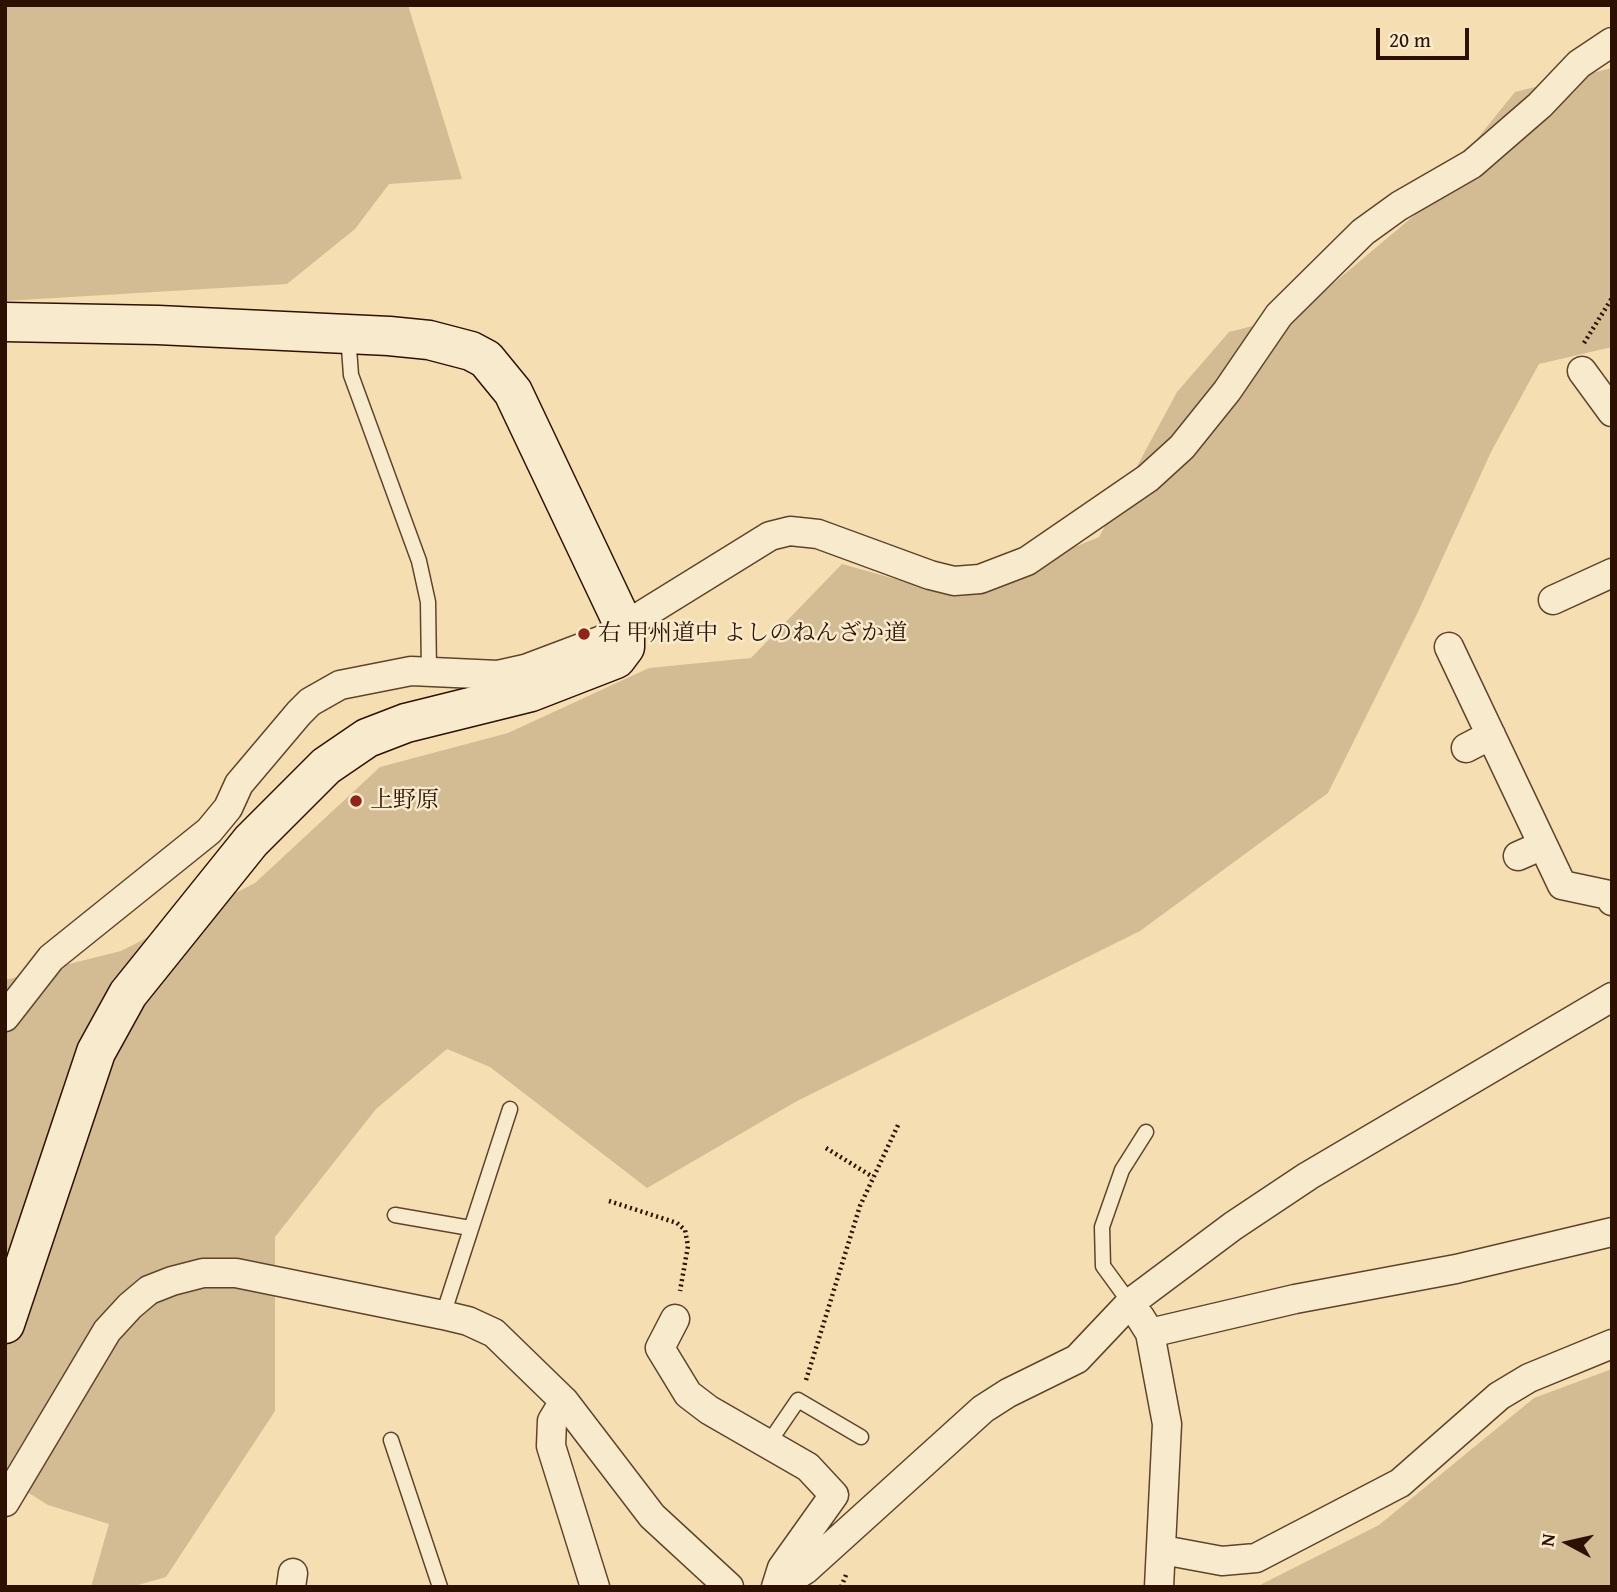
<!DOCTYPE html>
<meta charset="utf-8">
<style>
body{margin:0}
#map{position:relative;width:1617px;height:1592px;overflow:hidden;background:#f5deb2;font-family:"Gentium Book Plus",serif}
canvas{display:block}
.frame{position:absolute;inset:0;border:7px solid #2d1100;pointer-events:none}
.north{position:absolute;left:1533px;top:1508px;width:70px;height:70px;-webkit-text-stroke:5px #f8eacd;paint-order:stroke;rotate:278deg;font-size:19px;font-weight:700;line-height:28px;text-align:center;color:#2d1100}
.north::after{content:'';display:block;margin:auto;width:24px;height:32px;background:#2d1100;clip-path:polygon(50% 0,100% 100%,50% 72%,0 100%)}
.scale{position:absolute;left:1376px;top:28px;width:93px;height:32px;box-sizing:border-box;border:4px solid #2d1100;border-top:0;padding-left:9px;font-size:21px;line-height:24px;white-space:nowrap;color:#2d1100;-webkit-text-stroke:5px #f8eacd;paint-order:stroke}
</style>
<div id="map">
<canvas width="1617" height="1592"></canvas>
<div class="frame"></div>
<div class="north">N</div>
<div class="scale">20 m</div>
</div>
<script>
const ctx = document.querySelector('canvas').getContext('2d');
ctx.lineJoin = 'round';
function paint(path, color) {
  ctx.fillStyle = color;
  ctx.fill(path, 'evenodd');
}
function poly(rows) {
  const path = new Path2D();
  for (const r of rows) {
    path.moveTo(r[0], r[1]);
    for (let i = 2; i < r.length; i += 2) path.lineTo(r[i], r[i + 1]);
  }
  return path;
}
function stroke(path, color, width, dash) {
  ctx.strokeStyle = color;
  ctx.lineWidth = width;
  ctx.lineCap = dash ? 'butt' : 'round';
  ctx.setLineDash(dash || []);
  ctx.stroke(path);
}
function write(font, color, halo, rows, align = 'center') {
  ctx.font = font + ' "Gentium Book Plus","Noto Serif JP",serif';
  ctx.lineWidth = 5;
  ctx.setLineDash([]);
  ctx.textBaseline = 'middle';
  ctx.strokeStyle = halo;
  ctx.fillStyle = color;
  for (const [text, x, y, turn = 0] of rows) {
    ctx.save();
    ctx.translate(x, y);
    ctx.rotate((+turn || 0) * Math.PI / 180);
    ctx.textAlign = isNaN(turn) ? turn : align;
    if (halo) ctx.strokeText(text, 0, 0);
    ctx.fillText(text, 0, 0);
    ctx.restore();
  }
}
const green = poly([
 [5,5,408,5,462,179,389,184,355,229,287,284,5,301],
 [1612,68,1612,347,1539,364,1491,452,1417,614,1328,793,1140,931,797,1101,647,1188,490,1067,447,1049,376,1109,275,1237,275,1411,166,1577,131,1587,91,1587,109,1524,48,1505,5,1478,5,980,121,951,255,883,380,767,508,733,649,668,751,658,842,564,956,596,1099,537,1177,392,1229,332,1296,315,1417,213,1515,92],
 [1612,1369,1612,1587,1256,1587,1379,1525,1534,1398]
]);
const path = poly([
 [1584,343,1612,298],
 [826,1148,873,1177],
 [609,1201,677,1223,685,1230,688,1246,680,1291],
 [806,1380,860,1206,899,1123],
 [841,1587,846,1575]
]);
const lane = poly([
 [348,335,351,375,419,561,428,602,429,671],
 [395,1215,470,1228],
 [1130,1303,1103,1266,1102,1227,1122,1170,1146,1132],
 [443,1315,510,1109],
 [391,1440,440,1587],
 [768,1444,798,1400,861,1437]
]);
const street = poly([
 [1582,371,1612,412],
 [1553,600,1612,573],
 [1449,647,1562,885,1609,895,1612,901],
 [1466,748,1491,735],
 [1518,856,1543,845],
 [5,1017,51,958,209,831,228,808,239,784,299,713,310,702,340,685,411,671,498,675,525,669,602,640,770,536,790,531,818,534,930,575,954,581,980,579,1027,561,1148,478,1182,447,1227,391,1279,315,1363,232,1399,206,1472,164,1540,105,1579,64,1612,42],
 [1140,1317,1150,1333,1167,1424,1159,1587],
 [675,1319,660,1348,688,1394,709,1410,808,1467,834,1495,782,1568,776,1587],
 [1150,1333,1295,1299,1456,1269,1612,1232],
 [564,1401,552,1421,551,1446,595,1587],
 [5,1502,107,1331,130,1306,149,1290,172,1281,203,1273,236,1273,443,1315,468,1321,494,1333,564,1401,652,1516,729,1587],
 [1163,1550,1222,1561,1256,1558,1400,1483,1499,1396,1529,1378,1612,1344],
 [291,1587,293,1573],
 [778,1587,805,1570,983,1409,1008,1393,1077,1359,1130,1303,1233,1226,1308,1176,1612,997]
]);
const secondary = poly([
 [5,322,158,325,389,336,429,340,471,351,486,359,513,392,625,628,625,647,616,659,531,692,406,723,367,738,326,766,251,841,128,994,96,1052,5,1324]
]);
const markers = [
 [584,634,7,"#8f2418"],
 [356,801,7,"#8f2418"]
];
const poiNames = [
 ["右 甲州道中 よしのねんざか道",598,634],
 ["上野原",370,801]
];
paint(green, '#d3bb94');
stroke(lane, '#5f442c', 17);
stroke(street, '#5f442c', 31);
stroke(secondary, '#2d1100', 41);
stroke(path, '#2d1100', 4.5, [2, 3.5]);
stroke(lane, '#f8eacd', 14);
stroke(street, '#f8eacd', 28);
stroke(secondary, '#f8eacd', 38);
for (const [x, y, r, color] of markers) {
  const dot = new Path2D();
  dot.arc(x, y, r, 0, 2 * Math.PI);
  ctx.fillStyle = color;
  ctx.fill(dot);
  stroke(dot, '#f8eacd', 2.5);
}
write('23px', '#2d1100', '#f8eacd', poiNames, 'left');
</script>
